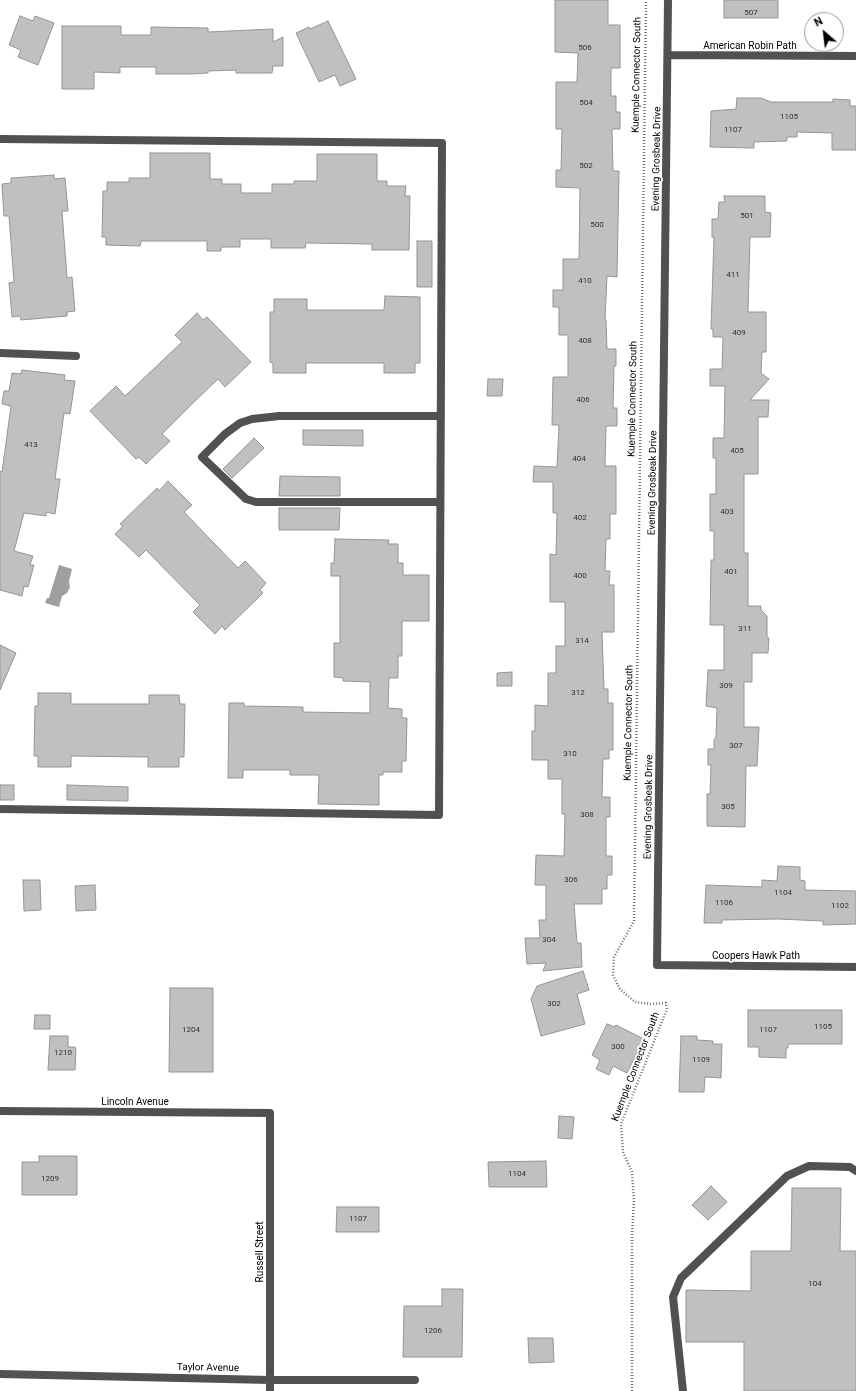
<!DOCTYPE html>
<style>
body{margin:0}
#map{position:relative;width:856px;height:1391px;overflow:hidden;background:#fff;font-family:Roboto,sans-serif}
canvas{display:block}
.north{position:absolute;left:804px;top:12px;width:40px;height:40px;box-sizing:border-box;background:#fff;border:1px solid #999;border-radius:50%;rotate:332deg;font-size:11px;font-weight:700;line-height:16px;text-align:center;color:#000}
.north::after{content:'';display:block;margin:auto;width:14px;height:18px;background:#000;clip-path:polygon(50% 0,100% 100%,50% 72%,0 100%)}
</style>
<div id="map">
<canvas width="856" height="1391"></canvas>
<div class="north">N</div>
</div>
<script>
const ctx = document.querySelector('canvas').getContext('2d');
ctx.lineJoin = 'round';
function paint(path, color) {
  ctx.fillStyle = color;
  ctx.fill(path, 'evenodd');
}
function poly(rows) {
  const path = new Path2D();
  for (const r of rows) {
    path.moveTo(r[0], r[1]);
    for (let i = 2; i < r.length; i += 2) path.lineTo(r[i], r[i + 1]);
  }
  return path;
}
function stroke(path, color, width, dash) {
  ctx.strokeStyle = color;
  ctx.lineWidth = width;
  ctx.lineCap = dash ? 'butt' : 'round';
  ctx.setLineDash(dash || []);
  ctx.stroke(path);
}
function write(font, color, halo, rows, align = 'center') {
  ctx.font = font + ' Roboto,sans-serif';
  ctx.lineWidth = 3.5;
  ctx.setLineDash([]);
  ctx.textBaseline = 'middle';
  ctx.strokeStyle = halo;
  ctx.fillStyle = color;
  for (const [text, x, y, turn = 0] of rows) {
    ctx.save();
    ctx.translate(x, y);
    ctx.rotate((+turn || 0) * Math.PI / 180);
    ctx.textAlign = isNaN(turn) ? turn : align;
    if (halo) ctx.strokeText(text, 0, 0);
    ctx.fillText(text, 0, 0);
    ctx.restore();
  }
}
const water = poly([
 [59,565,72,569,69,581,70,587,67,593,62,596,59,607,45,603,47,598,49,598]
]);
const building = poly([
 [555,0,608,0,608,25,620,25,620,68,611,68,611,96,616,96,616,112,620,112,620,129,612,129,613,171,619,171,617,277,607,276,605,320,606,320,607,349,616,349,616,366,614,366,613,408,617,408,617,426,606,426,605,466,616,466,616,514,610,514,610,539,606,539,605,571,610,571,609,585,614,585,614,632,602,632,604,689,608,689,608,703,613,703,613,750,609,750,609,759,603,759,602,797,610,797,610,817,606,817,606,856,612,856,612,875,607,875,607,889,602,889,602,904,574,904,577,943,581,943,582,967,543,971,546,963,527,964,525,938,540,938,539,920,546,920,546,885,535,885,536,855,564,856,565,814,562,814,562,779,548,779,548,760,532,760,532,731,535,731,535,705,548,706,548,673,556,673,556,646,565,646,565,602,550,602,550,554,556,555,557,513,553,513,553,482,533,482,534,466,557,467,559,425,552,425,553,377,568,377,568,335,559,335,559,307,553,307,553,290,563,290,563,259,579,259,580,188,556,187,556,170,561,170,562,129,556,129,556,82,577,82,578,53,555,52,555,0],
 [724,0,778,0,778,18,724,18,724,0],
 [20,16,33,21,35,16,54,23,38,65,18,57,21,50,9,45,20,16],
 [328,21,356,79,340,86,335,75,319,82,296,33,309,27,310,29,328,21],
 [62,26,121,26,121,35,151,35,151,27,208,28,208,32,273,29,273,42,283,37,283,66,273,66,272,73,236,73,236,70,208,71,208,73,190,74,156,74,156,67,120,67,120,73,94,72,94,89,62,89,62,26],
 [737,98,761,98,771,102,833,102,833,99,850,100,850,106,856,106,856,150,832,150,832,133,797,132,797,137,787,137,787,141,754,142,754,148,710,147,711,111,736,109,737,98],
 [150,153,210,153,210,179,222,179,222,184,241,184,241,193,272,193,272,184,294,184,294,181,317,181,317,154,377,154,377,181,387,181,387,186,406,186,405,196,410,196,409,250,372,250,372,244,306,243,305,248,271,248,271,239,240,239,240,247,221,247,221,251,207,251,207,241,141,241,140,246,106,245,106,237,102,237,103,191,107,191,107,182,129,182,129,178,150,178,150,153],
 [54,175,54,179,65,178,68,211,62,211,67,278,72,277,75,311,67,312,67,316,21,320,20,316,12,317,9,283,14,282,9,216,4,216,2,184,11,183,11,178,54,175],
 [724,196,765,196,765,212,771,213,770,237,750,237,748,312,766,312,766,352,762,352,761,373,769,379,750,400,769,400,768,417,758,417,758,474,744,474,744,553,748,553,748,606,761,606,761,610,767,616,767,638,769,638,768,653,752,653,752,682,744,682,744,727,759,727,757,766,746,766,745,827,707,826,707,794,710,794,711,765,708,765,708,749,714,749,714,740,716,737,717,708,706,706,708,670,724,670,724,625,710,625,711,560,714,560,714,531,710,531,710,494,716,494,716,458,713,458,713,438,724,438,725,386,710,386,710,369,722,369,723,337,713,337,713,329,711,329,714,237,712,237,712,219,718,219,719,202,725,202,724,196],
 [417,241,432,241,432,287,417,287,417,241],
 [385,296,420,297,420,363,415,363,415,373,384,373,384,363,306,363,306,373,273,373,273,363,270,362,270,312,274,312,274,299,307,299,307,310,384,310,385,296],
 [197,313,203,320,207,317,251,362,225,387,218,379,194,402,162,434,170,441,146,464,139,457,136,459,90,411,116,386,125,396,182,342,175,335,197,313],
 [22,370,65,375,64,380,75,381,70,414,64,413,55,479,60,479,55,514,46,512,46,516,24,513,14,551,33,556,30,565,34,565,28,587,24,586,22,596,0,590,0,471,2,472,11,406,2,404,4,391,9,391,12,373,21,374,22,370],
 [488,379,503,379,502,396,487,396,488,379],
 [303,430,363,430,363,446,303,445,303,430],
 [254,438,264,448,232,478,223,469,254,438],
 [280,476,340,477,340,496,279,496,280,476],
 [168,481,192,505,184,512,238,568,245,561,266,583,260,590,263,593,225,630,222,626,215,634,193,612,200,605,146,550,139,557,115,534,123,526,120,524,157,488,159,491,168,481],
 [279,508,340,508,339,530,279,530,279,508],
 [335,539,389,540,388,544,398,544,398,563,403,563,403,575,429,575,429,621,402,621,402,656,398,656,398,678,389,678,388,708,402,709,402,718,407,718,406,761,402,761,402,772,383,772,383,775,379,775,379,805,318,804,319,775,290,775,290,770,243,770,243,778,228,778,229,703,244,703,244,706,303,707,303,712,370,713,370,682,343,681,343,678,334,677,334,643,340,643,340,576,331,576,331,563,334,563,335,539],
 [0,645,16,653,0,690,0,645],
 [512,672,512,686,497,686,497,673,512,672],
 [38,693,71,693,71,704,149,704,149,695,179,695,180,704,185,704,184,757,179,757,179,767,148,767,148,757,71,756,71,767,38,767,38,756,34,756,35,706,38,706,38,693],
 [0,785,14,785,14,800,0,800,0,785],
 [67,785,128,787,128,801,67,800,67,785],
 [778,866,800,867,800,880,805,881,805,890,856,891,856,924,823,925,823,921,778,919,722,920,722,923,704,923,706,885,762,887,762,880,777,881,778,866],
 [23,880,40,880,41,910,24,911,23,880],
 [95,885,96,910,76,911,75,886,95,885],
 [583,971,589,990,577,994,585,1024,541,1036,531,999,537,986,583,971],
 [170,988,213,988,213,1072,169,1072,170,988],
 [748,1010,842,1010,842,1044,788,1044,788,1048,786,1048,786,1058,759,1057,759,1047,748,1047,748,1010],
 [35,1015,50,1015,50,1029,34,1029,35,1015],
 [607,1024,615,1027,616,1025,644,1039,627,1073,613,1066,609,1075,596,1069,600,1060,592,1055,607,1024],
 [50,1036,68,1036,68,1047,75,1047,76,1050,75,1070,48,1070,50,1036],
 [681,1036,697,1036,697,1040,713,1041,713,1044,722,1044,721,1078,705,1077,704,1092,679,1092,681,1036],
 [559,1116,574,1117,572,1139,558,1138,559,1116],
 [39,1156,77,1156,77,1195,22,1195,22,1162,39,1162,39,1156],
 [546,1161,547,1187,489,1187,488,1162,546,1161],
 [711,1186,727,1202,708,1220,692,1205,711,1186],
 [792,1188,841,1188,840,1251,856,1251,856,1391,744,1391,744,1342,686,1342,686,1290,751,1291,751,1251,791,1251,792,1188],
 [337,1207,379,1207,379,1232,336,1232,337,1207],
 [442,1289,463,1289,462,1357,403,1357,404,1306,442,1306,442,1289],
 [528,1338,553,1338,554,1362,529,1363,528,1338]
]);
const path = poly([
 [632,1391,632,1237,634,1200,632,1172,623,1152,621,1124,667,1009,666,1003,651,1004,635,1002,620,989,613,975,614,957,634,921,646,0]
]);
const lane = poly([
 [0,139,442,143,439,815,0,809],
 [0,353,76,356],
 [440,502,256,502,246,499,202,457,225,434,240,423,252,419,279,416,441,416],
 [270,1380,415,1380],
 [683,1391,673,1297,681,1278,787,1176,809,1166,850,1167,856,1171]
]);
const street = poly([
 [668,0,657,965,856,967],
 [668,55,856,56],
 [0,1111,270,1113,270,1391],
 [0,1374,270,1380]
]);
const numberNames = [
 ["507",751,13],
 ["506",585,48],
 ["504",586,103],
 ["1105",789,117],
 ["1107",733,130],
 ["502",586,166],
 ["501",747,216],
 ["500",597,225],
 ["411",733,275],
 ["410",585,281],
 ["409",739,333],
 ["408",585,341],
 ["406",583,400],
 ["413",31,445],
 ["405",737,451],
 ["404",579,459],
 ["403",727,512],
 ["402",580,518],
 ["401",731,572],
 ["400",580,576],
 ["311",745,629],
 ["314",582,641],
 ["309",726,686],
 ["312",578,693],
 ["307",736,746],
 ["310",570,754],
 ["305",728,807],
 ["308",587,815],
 ["306",571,880],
 ["1104",783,893],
 ["1106",724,903],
 ["1102",840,906],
 ["304",549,940],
 ["302",554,1004],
 ["1105",823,1027],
 ["1204",191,1030],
 ["1107",768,1030],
 ["300",618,1047],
 ["1210",63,1053],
 ["1109",701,1060],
 ["1104",517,1174],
 ["1209",50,1179],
 ["1107",358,1219],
 ["104",815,1284],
 ["1206",433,1331]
];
const streetNames = [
 ["American Robin Path",750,46],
 ["Kuemple Connector South",637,75,-89],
 ["Evening Grosbeak Drive",657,159,-89],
 ["Kuemple Connector South",633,399,-89],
 ["Evening Grosbeak Drive",653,483,-89],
 ["Kuemple Connector South",629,723,-89],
 ["Evening Grosbeak Drive",649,807,-89],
 ["Coopers Hawk Path",756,956],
 ["Kuemple Connector South",636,1067,-69],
 ["Lincoln Avenue",135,1102],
 ["Russell Street",260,1252,-90],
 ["Taylor Avenue",208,1368,1]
];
paint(water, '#9f9f9f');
paint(building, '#c0c0c0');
stroke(building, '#959595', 1);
stroke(path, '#737373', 2.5, [1, 2]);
stroke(lane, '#515151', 8);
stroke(street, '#515151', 8);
write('8px', '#303030', null, numberNames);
write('10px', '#000', '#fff', streetNames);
</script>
